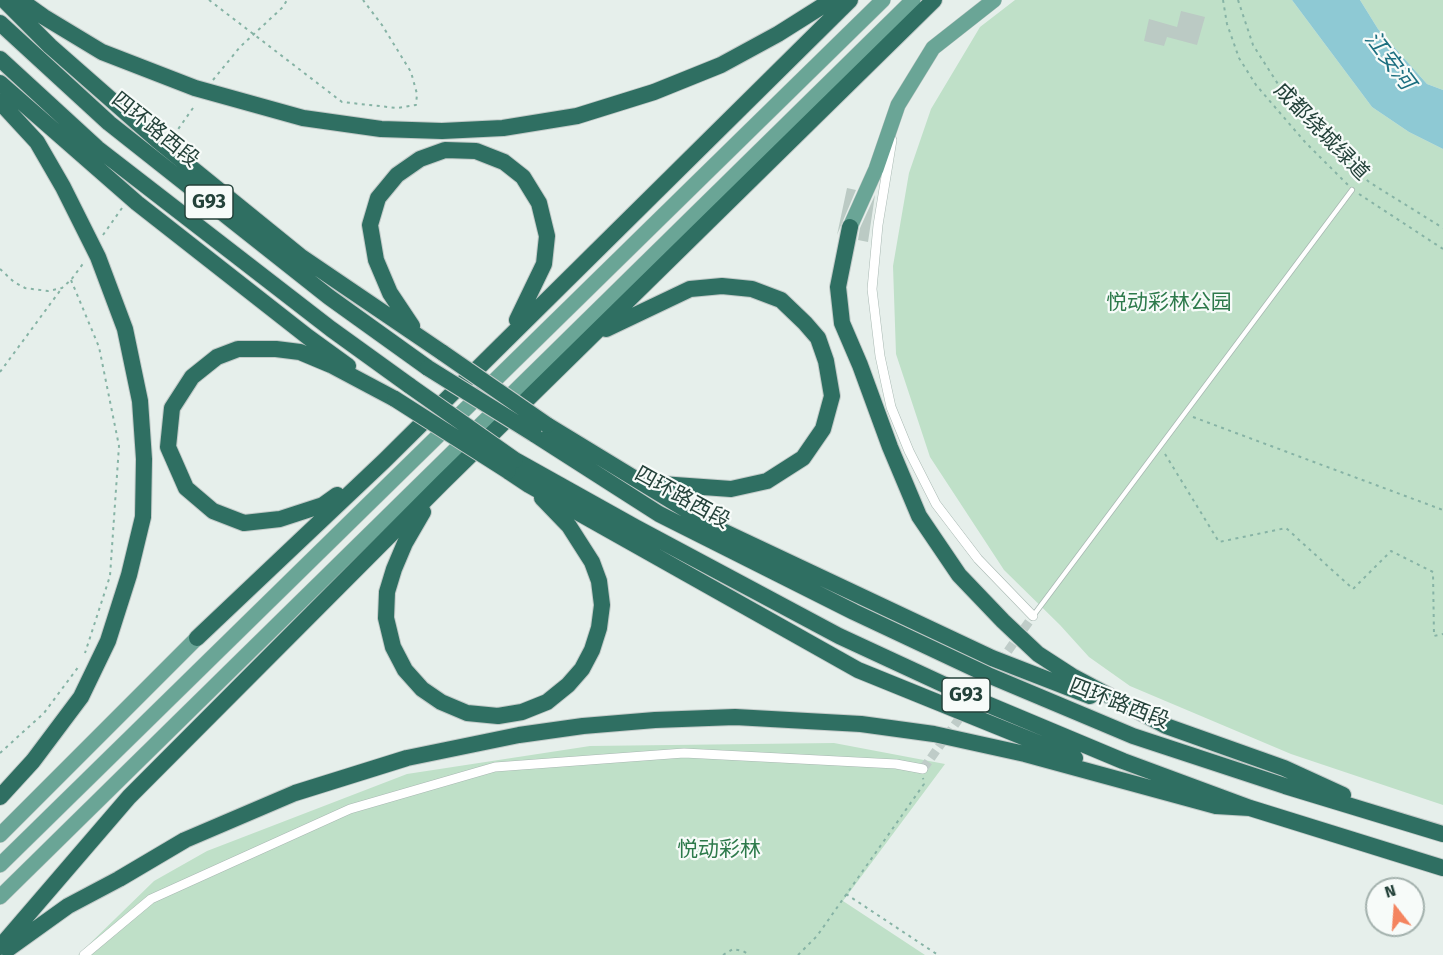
<!DOCTYPE html>
<meta charset="utf-8">
<style>
body{margin:0}
#map{position:relative;width:1443px;height:955px;overflow:hidden;background:#e6efeb;font-family:"Fira Sans",sans-serif}
canvas{display:block}
.north{position:absolute;left:1365px;top:877px;width:60px;height:60px;box-sizing:border-box;background:#f7fbf9;border:2px solid #a3b1ad;border-radius:50%;rotate:343deg;font-size:16px;font-weight:700;line-height:24px;text-align:center;color:#24423a}
.north::after{content:'';display:block;margin:auto;width:21px;height:27px;background:#f4845f;clip-path:polygon(50% 0,100% 100%,50% 72%,0 100%)}
</style>
<div id="map">
<canvas width="1443" height="955"></canvas>
<div class="north">N</div>
</div>
<script>
const ctx = document.querySelector('canvas').getContext('2d');
ctx.lineJoin = 'round';
function paint(path, color) {
  ctx.fillStyle = color;
  ctx.fill(path, 'evenodd');
}
function poly(rows) {
  const path = new Path2D();
  for (const r of rows) {
    path.moveTo(r[0], r[1]);
    for (let i = 2; i < r.length; i += 2) path.lineTo(r[i], r[i + 1]);
  }
  return path;
}
function stroke(path, color, width, dash) {
  ctx.strokeStyle = color;
  ctx.lineWidth = width;
  ctx.lineCap = dash ? 'butt' : 'round';
  ctx.setLineDash(dash || []);
  ctx.stroke(path);
}
function write(font, color, halo, rows, align = 'center') {
  ctx.font = font + ' "Fira Sans","Noto Sans SC",sans-serif';
  ctx.lineWidth = 4.5;
  ctx.setLineDash([]);
  ctx.textBaseline = 'middle';
  ctx.strokeStyle = halo;
  ctx.fillStyle = color;
  for (const [text, x, y, turn = 0] of rows) {
    ctx.save();
    ctx.translate(x, y);
    ctx.rotate((+turn || 0) * Math.PI / 180);
    ctx.textAlign = isNaN(turn) ? turn : align;
    if (halo) ctx.strokeText(text, 0, 0);
    ctx.fillText(text, 0, 0);
    ctx.restore();
  }
}
const green = poly([
 [1015,0,1292,0,1372,107,1409,132,1443,149,1443,805,1291,754,1130,686,1089,657,1060,625,1004,570,930,457,896,354,893,266,909,173,931,109,980,27],
 [1360,0,1443,0,1443,90,1427,84,1378,29],
 [834,743,945,764,843,901,925,955,78,955,154,881,207,851,407,774,590,746]
]);
const water = poly([
 [1292,0,1360,0,1378,29,1427,84,1443,90,1443,149,1409,132,1372,107]
]);
const building = poly([
 [1181,11,1205,17,1197,45,1167,37,1164,46,1144,41,1149,19,1177,27],
 [847,188,856,190,837,235],
 [875,195,868,242,858,240,860,228]
]);
const streetTunnel = poly([
 [1000,662,1033,616],
 [923,769,992,673]
]);
const path = poly([
 [209,0,342,102,397,108,416,105,417,94,411,72,382,25,363,0],
 [1223,0,1227,24,1239,58,1256,85,1305,142,1348,185],
 [1238,0,1253,45,1292,106,1369,182,1443,228],
 [213,80,240,47,283,7,287,0],
 [174,135,193,108],
 [1359,194,1443,249],
 [103,235,122,208],
 [0,269,14,282,25,288,48,291,62,288,71,280,85,261],
 [71,280,99,347,119,446,110,576,85,653],
 [0,372,62,288],
 [1193,417,1443,510],
 [1165,454,1219,542,1286,528,1353,589,1391,551,1433,572,1434,636,1443,634],
 [0,753,44,713,79,666],
 [846,894,938,955],
 [723,955,733,949,743,951,750,955],
 [798,955,817,936,924,784,923,778]
]);
const lane = poly([
 [1033,616,1352,190]
]);
const street = poly([
 [892,140,878,225,872,289,880,356,891,407,909,451,936,504,978,559,1033,616],
 [84,955,151,899,350,809,495,767,684,753,896,764,923,769]
]);
const primary = poly([
 [850,227,876,169,898,105,933,48,994,0],
 [0,835,197,638],
 [0,865,883,0],
 [0,897,913,0]
]);
const highway = poly([
 [4,0,50,46,157,140,300,256,443,353],
 [20,0,44,17,102,52,195,88,303,118,381,129,442,131,503,128,577,116,654,92,721,65,778,34,832,0],
 [0,23,109,123,329,297,428,368],
 [0,59,97,148,331,329,410,386],
 [0,83,137,203,308,337,348,366],
 [0,102,37,142,63,187,98,257,125,329,140,401,144,459,143,517,129,575,108,641,81,697,33,761,0,797],
 [850,227,838,287,842,323,860,365,890,447,919,516,959,575,1003,621,1038,654,1072,676,1166,726,1284,768,1343,795],
 [412,326,390,293,376,260,370,225,378,198,397,175,420,159,445,150,476,151,504,162,523,177,539,203,547,236,544,264,517,320],
 [606,329,690,289,722,286,752,289,781,300,805,323,818,338,826,361,832,396,823,429,803,458,767,481,731,489,661,484,645,478],
 [547,425,716,528,992,658,1090,696],
 [534,434,659,514,854,612,988,675,1133,736,1285,786,1443,834],
 [515,460,635,527,839,636,975,699,1123,761,1250,808,1443,868],
 [508,471,529,485,858,670,1075,758],
 [337,495,323,505,280,519,244,523,213,511,186,488,168,447,172,408,192,377,217,357,238,349,276,349,300,352,331,365,395,399],
 [423,512,405,543,394,569,387,592,386,618,393,647,405,670,422,689,441,702,467,713,498,716,522,712,547,702,568,685,582,669,592,650,599,628,602,605,599,581,592,562,569,526,542,498],
 [197,638,384,461,850,0],
 [0,947,129,797,443,482,934,0],
 [8,949,68,906,119,879,185,840,295,793,407,758,519,735,583,726,655,720,735,717,861,724,934,734,1025,754,1216,806,1250,808]
]);
const highwayBridge = poly([
 [443,353,547,425],
 [428,368,534,434],
 [410,386,515,460],
 [395,399,508,471]
]);
const shields = [
 [209,202,48],
 [966,695,48]
];
const shieldNames = [
 ["G93",209,202],
 ["G93",966,695]
];
const streetNames = [
 ["四环路西段",155,130,39],
 ["成都绕城绿道",1321,132,46],
 ["四环路西段",682,498,29],
 ["四环路西段",1119,704,21]
];
const parkNames = [
 ["悦动彩林公园",1169,303],
 ["悦动彩林",719,850]
];
const waterNames = [
 ["江安河",1389,61,53]
];
paint(green, '#bfe0c8');
paint(water, '#8ec9d4');
paint(building, '#bbcac4');
stroke(streetTunnel, '#bfccc8', 9, [9, 4.5]);
stroke(lane, '#a8b8b2', 6);
stroke(street, '#a8b8b2', 10);
stroke(primary, '#c2cac8', 16);
stroke(highway, '#c2cac8', 18);
stroke(path, '#86b3a5', 2, [3, 4.5]);
stroke(lane, '#fff', 4.5);
stroke(street, '#fff', 9);
stroke(primary, '#6aa596', 15);
stroke(highway, '#2f6f62', 16);
stroke(highwayBridge, '#c2cac8', 18, []);
stroke(highwayBridge, '#2f6f62', 16);
for (const [x, y, w] of shields) {
  const box = new Path2D();
  box.roundRect(x - w / 2, y - 17, w, 34, 4.5);
  ctx.fillStyle = '#f7fbf9';
  ctx.fill(box);
  stroke(box, '#24423a', 1.5);
}
write('bold 20px', '#24423a', null, shieldNames);
write('21px', '#24423a', '#f7fbf9', streetNames);
write('21px', '#2d7a4b', '#f7fbf9', parkNames);
write('italic 22px', '#1c6f80', '#f7fbf9', waterNames);
</script>
